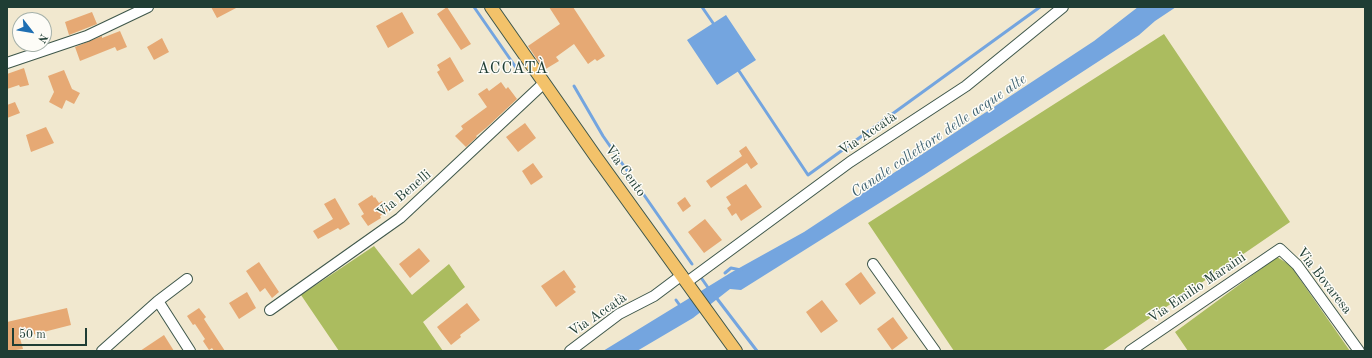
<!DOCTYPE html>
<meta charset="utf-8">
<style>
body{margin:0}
#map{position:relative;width:1372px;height:358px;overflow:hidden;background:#f1e8cf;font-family:"Old Standard TT",serif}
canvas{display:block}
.frame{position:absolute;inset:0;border:8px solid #1f3d34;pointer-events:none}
.north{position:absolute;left:12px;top:12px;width:40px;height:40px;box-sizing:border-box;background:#fdfcf7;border:1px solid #a4b0a9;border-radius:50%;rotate:121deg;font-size:11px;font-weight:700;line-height:16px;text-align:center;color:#1f3d34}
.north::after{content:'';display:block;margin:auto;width:14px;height:18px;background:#1f6fb2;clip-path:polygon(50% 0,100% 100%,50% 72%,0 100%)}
.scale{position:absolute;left:12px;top:328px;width:75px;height:18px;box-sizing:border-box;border:2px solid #1f3d34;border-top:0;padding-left:5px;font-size:12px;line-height:14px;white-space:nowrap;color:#1f3d34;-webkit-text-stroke:3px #fdfcf7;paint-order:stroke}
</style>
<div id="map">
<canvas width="1372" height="358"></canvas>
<div class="frame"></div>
<div class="north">N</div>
<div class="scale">50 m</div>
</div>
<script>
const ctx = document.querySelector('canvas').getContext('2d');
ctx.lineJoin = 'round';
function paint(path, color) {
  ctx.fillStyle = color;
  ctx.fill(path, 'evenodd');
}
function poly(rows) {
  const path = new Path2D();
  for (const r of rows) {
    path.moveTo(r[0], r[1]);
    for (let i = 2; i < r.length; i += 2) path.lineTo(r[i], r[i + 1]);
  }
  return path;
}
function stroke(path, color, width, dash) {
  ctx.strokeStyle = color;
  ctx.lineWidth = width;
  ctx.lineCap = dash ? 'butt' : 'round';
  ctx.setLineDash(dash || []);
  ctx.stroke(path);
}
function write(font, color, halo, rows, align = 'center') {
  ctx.font = font + ' "Old Standard TT",serif';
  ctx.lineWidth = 3;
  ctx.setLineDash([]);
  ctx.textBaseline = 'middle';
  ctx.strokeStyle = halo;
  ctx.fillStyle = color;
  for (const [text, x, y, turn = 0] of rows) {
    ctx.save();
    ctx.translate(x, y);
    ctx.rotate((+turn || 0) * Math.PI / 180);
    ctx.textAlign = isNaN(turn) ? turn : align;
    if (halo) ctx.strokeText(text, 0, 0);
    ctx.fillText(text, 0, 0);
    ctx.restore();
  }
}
const green = poly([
 [1164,34,1290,222,1102,351,954,351,868,223],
 [374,246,412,295,449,264,465,287,423,322,443,351,339,351,301,295],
 [1277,257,1290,265,1350,351,1188,351,1175,332]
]);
const water = poly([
 [1138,7,1176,7,1155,21,1139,35,924,175,741,290,730,289,693,318,637,351,603,351,732,272,804,232,1094,41],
 [726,15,756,60,717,85,687,40]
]);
const stream = poly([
 [474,7,517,69],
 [702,7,713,23],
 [739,71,808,175,1040,7],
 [574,86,603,136,692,264],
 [725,273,731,268,741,270],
 [702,279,709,289],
 [715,296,757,351],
 [676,300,681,307]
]);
const building = poly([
 [211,7,238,7,217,18],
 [447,7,471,44,461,50,437,14],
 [549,7,573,7,605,56,597,61,595,59,588,64,574,44,556,57,559,61,544,70,528,46,560,24],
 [92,12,97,24,69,35,65,22],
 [402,12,414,33,388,48,376,26],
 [120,31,127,47,117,51,115,47,80,61,75,47,102,36,102,38],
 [162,38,169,52,154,60,147,47],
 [450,57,464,81,448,91,437,72,440,70,437,65],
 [24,68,29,85,20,87,19,85,7,89,7,74],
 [64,70,72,89,80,93,74,104,66,100,62,109,49,102,54,92,48,76],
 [501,82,506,89,508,87,517,99,486,128,476,136,477,137,466,147,455,136,463,129,461,126,487,107,478,94,487,88,489,91],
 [15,102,20,113,7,118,7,105],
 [525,123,536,138,518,152,506,137],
 [46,127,54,143,31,152,26,135],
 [746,146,758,164,751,169,747,163,711,188,706,181,742,156,739,151],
 [533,163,543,177,531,185,522,171],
 [746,184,762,207,741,221,736,213,732,216,727,208,731,205,726,197],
 [372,195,374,198,375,197,379,203,382,201,388,211,380,216,381,218,368,226,361,216,364,214,358,204],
 [685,197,691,206,683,212,677,203],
 [335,198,350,224,340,230,338,228,318,239,313,231,333,219,324,204],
 [705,219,722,240,704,253,688,232],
 [419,248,430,261,410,278,399,264],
 [259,262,279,292,272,298,265,288,260,292,246,271],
 [564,270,576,287,573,289,576,292,556,307,541,286],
 [861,272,876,293,860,305,845,284],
 [247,292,256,308,239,319,229,303],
 [822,300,838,321,821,333,806,312],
 [467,303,480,320,460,335,461,337,451,345,437,327],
 [67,308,71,325,20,338,23,349,8,351,7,322],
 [199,308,206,317,204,319,206,322,225,351,214,351,212,348,209,350,203,341,205,339,195,324,193,325,187,316],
 [893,317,908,338,892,350,877,329],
 [164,335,174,351,140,351]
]);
const minor = poly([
 [7,63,87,36,148,7],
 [873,264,935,351],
 [687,282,850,162,966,86,1063,7],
 [158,301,190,351],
 [270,310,400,218,544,83],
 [102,351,158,301,187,279],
 [570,351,619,314,654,296,682,275],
 [1130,351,1280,249,1297,265,1359,351]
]);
const major = poly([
 [491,7,596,157,736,351]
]);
const streetNames = [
 ["Via Accatà",868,134,-34],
 ["Via Cento",625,171,54],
 ["Via Benelli",404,194,-40],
 ["Via Bovaresa",1324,281,52],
 ["Via Emilio Maraini",1197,288,-34],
 ["Via Accatà",598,315,-34]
];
const waterNames = [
 ["Canale collettore delle acque alte",939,136,-34]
];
const quarterNames = [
 ["ACCATÀ",513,69]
];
paint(green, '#abbc5f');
paint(water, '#74a5df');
stroke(stream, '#74a5df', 3);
paint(building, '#e6a974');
stroke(minor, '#3e574b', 12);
stroke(major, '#3e574b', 14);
stroke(minor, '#fff', 10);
stroke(major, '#f3c26a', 12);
write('14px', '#1f3d34', '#fdfcf7', streetNames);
write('italic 15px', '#3d6170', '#fdfcf7', waterNames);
ctx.letterSpacing = '1px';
write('16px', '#1f3d34', '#fdfcf7', quarterNames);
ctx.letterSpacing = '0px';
</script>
